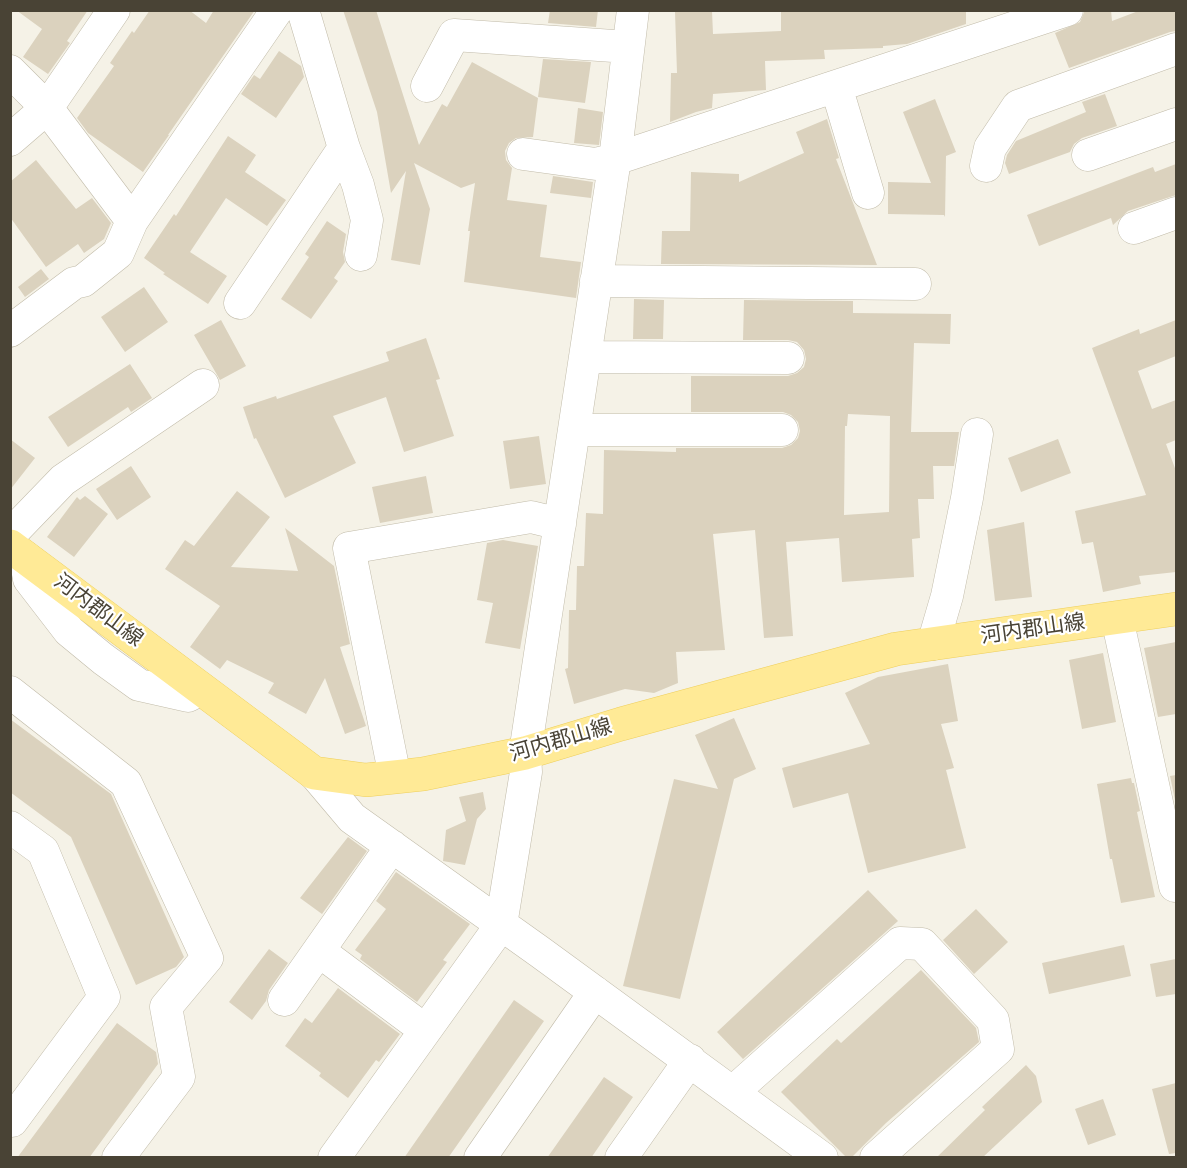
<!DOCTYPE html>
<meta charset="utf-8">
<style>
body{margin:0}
#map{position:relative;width:1187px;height:1168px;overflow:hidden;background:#f5f2e7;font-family:"Varela Round",sans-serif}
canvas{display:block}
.frame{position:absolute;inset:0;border:12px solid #494335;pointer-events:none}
</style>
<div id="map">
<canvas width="1187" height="1168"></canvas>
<div class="frame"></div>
</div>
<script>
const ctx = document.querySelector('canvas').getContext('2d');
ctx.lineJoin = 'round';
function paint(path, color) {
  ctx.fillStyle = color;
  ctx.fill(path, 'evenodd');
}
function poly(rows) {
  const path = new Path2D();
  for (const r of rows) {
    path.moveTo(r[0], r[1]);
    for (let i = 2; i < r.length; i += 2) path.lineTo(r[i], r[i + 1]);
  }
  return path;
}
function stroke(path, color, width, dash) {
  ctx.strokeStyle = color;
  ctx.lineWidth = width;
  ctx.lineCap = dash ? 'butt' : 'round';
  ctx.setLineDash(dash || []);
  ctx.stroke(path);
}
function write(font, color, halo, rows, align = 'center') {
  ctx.font = font + ' "Varela Round","Noto Sans JP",sans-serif';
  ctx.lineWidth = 4.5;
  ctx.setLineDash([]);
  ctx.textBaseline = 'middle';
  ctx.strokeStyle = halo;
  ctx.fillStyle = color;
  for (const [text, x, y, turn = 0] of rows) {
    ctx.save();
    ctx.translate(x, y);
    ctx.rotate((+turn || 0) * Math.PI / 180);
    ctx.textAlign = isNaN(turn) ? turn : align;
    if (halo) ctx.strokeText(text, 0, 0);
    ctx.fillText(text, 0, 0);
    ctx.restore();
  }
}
const building = poly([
 [16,10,88,10,67,41,70,43,48,74,23,57,42,29],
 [150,10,189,10,206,23,214,10,255,10,168,135,169,135,143,172,88,133,77,118,114,66,110,63,132,31,134,33],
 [343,10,376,10,419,145,442,104,447,107,472,62,538,98,533,137,516,138,509,143,505,151,506,160,512,168,507,200,547,205,540,257,581,262,576,298,464,282,470,231,468,231,475,183,461,188,414,163,430,209,420,265,391,260,406,171,391,193,377,112],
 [550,10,598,10,596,27,548,23],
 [781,10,966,10,966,24,907,44,883,46,883,48,824,50,825,59,765,61,766,90,713,94,712,108,696,112,670,122,671,73,677,73,675,12,712,11,713,34,781,31],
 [1085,10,1111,10,1112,21,1141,10,1176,10,1176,31,1170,32,1069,68,1055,33,1080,22],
 [279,51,301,66,304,77,276,118,241,94,254,75,260,79],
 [543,59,591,62,585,103,538,97],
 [1105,94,1117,126,1082,138,1074,144,1070,152,1009,174,1005,163,1007,155,1016,141,1086,112,1082,102],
 [935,99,956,152,946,156,945,217,944,215,888,214,888,182,931,183,903,112],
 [578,108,603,112,599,145,574,143],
 [827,119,839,158,836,159,877,265,661,264,662,231,690,231,691,172,739,174,739,182,804,153,796,132],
 [228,136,256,155,245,172,286,200,267,226,226,198,190,252,227,276,208,304,163,274,165,273,144,258,174,214,176,216],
 [36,160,76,209,92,198,111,223,104,239,84,253,78,244,46,267,10,217,10,182],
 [1176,164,1176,195,1128,211,1113,225,1111,218,1039,246,1027,215,1153,167,1155,172],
 [553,176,593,182,591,198,550,193],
 [327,221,346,234,343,252,345,262,334,278,338,281,311,319,281,299,309,257,305,254],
 [41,269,49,279,25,297,18,287],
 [144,287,168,322,125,352,101,317],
 [634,299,664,300,663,339,633,339],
 [744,300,853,301,853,313,951,314,950,344,914,343,911,432,959,432,954,466,933,466,934,499,918,499,920,538,912,539,914,577,842,582,839,538,786,542,793,636,764,638,755,530,713,534,725,650,676,652,678,683,654,693,625,689,574,704,565,669,568,668,569,610,576,610,577,566,584,566,586,513,603,514,604,450,676,452,676,448,782,448,791,445,798,438,800,431,798,422,791,415,783,412,691,412,691,376,788,376,797,373,804,367,806,359,804,350,797,342,788,340,743,340],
 [848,414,890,416,889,512,844,515,845,426,847,426],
 [221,320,246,366,220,380,194,335],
 [1176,320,1176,356,1138,371,1152,409,1176,400,1176,440,1166,444,1176,471,1176,572,1139,576,1141,584,1103,592,1093,542,1082,544,1075,511,1146,495,1092,348,1139,329,1140,334],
 [426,338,440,379,436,380,454,436,404,452,386,397,333,416,356,463,285,498,256,438,254,439,243,407,276,396,277,399,389,361,386,352],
 [130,364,152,398,131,412,128,407,68,447,48,417],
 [539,436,546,484,510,489,503,441],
 [10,439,35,458,10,490],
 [1058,439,1071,473,1021,492,1008,458],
 [131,466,151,497,117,520,96,489],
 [426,476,433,513,380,523,372,487],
 [237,491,270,517,231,567,298,571,285,528,334,566,350,644,340,647,366,726,345,734,325,678,306,714,268,693,274,683,227,660,220,669,190,647,220,606,165,569,185,540,194,546],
 [85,496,108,514,74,557,47,537,77,497,80,500],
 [1024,522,1032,597,995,601,987,530],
 [503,540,538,546,520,649,485,643,493,603,477,600,487,543],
 [1176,642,1176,714,1158,717,1144,648],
 [1103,653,1116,722,1082,729,1069,660],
 [948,664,958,721,941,724,954,768,946,770,966,848,868,873,848,793,793,808,782,768,870,744,845,693,878,677],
 [734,718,756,769,734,779,680,999,623,986,674,779,718,789,695,735],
 [10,719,111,794,184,957,176,967,136,985,71,837,10,792],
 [1176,775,1176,805,1170,776],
 [1131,778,1132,783,1134,783,1140,811,1137,812,1155,897,1121,903,1112,859,1110,859,1097,784],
 [483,792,486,809,477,819,465,865,443,861,446,830,466,821,459,797],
 [348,837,367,851,322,914,300,898],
 [396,872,470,924,443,960,447,962,417,1002,360,959,362,955,355,950,386,909,376,901],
 [868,890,898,921,743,1059,717,1032],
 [976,909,1008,942,974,974,943,940],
 [1124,945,1131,976,1049,994,1042,963],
 [269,949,288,963,269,990,266,1001,252,1020,229,1002],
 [1176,959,1176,994,1156,997,1150,964],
 [921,970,976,1028,979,1042,886,1123,851,1158,847,1158,781,1092,837,1039,841,1043],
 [338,988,400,1034,379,1062,376,1060,348,1098,319,1076,321,1073,285,1046,305,1018,312,1023],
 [514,1000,544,1021,448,1158,404,1158],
 [117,1023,156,1052,158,1064,89,1158,17,1158],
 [1026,1065,1036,1076,1042,1102,982,1158,936,1158,985,1110,982,1107],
 [604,1077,633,1097,591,1158,547,1158],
 [1176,1083,1176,1153,1169,1154,1152,1089],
 [1103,1099,1116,1135,1088,1145,1075,1109]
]);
const minor = poly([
 [10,71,47,108,132,221,277,10],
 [427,86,454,35,628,47],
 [836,86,868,193],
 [10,140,47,108,114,10],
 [344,148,358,185,367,220,361,255],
 [523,154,596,164,615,159,1067,10],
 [1088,155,1176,124],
 [986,166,990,148,1018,106,1176,49],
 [1134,228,1176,213],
 [596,281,915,284],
 [240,303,344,148,303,10],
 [10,331,74,283,83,281,118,253,132,221],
 [585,357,788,358],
 [575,430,782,430],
 [10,535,63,480,203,385],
 [25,557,29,579,69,631,103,659,139,685,188,696,201,689],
 [1117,618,1175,886],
 [933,644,947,596,967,498,977,434],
 [10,692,126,783,207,958,166,1007,179,1077,118,1158],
 [314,773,352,818,540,952,822,1158],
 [395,777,349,548,531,517,560,524],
 [10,827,43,851,104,997,12,1121,10,1120],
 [319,951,425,1030],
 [284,1000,392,846],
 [733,1092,900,943,922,944,993,1020,998,1049,876,1158],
 [334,1158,501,925,526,772,525,753,615,159,633,10],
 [480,1158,595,992],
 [621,1158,690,1060]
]);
const major = poly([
 [10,546,314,773,366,780,423,774,525,753,621,724,896,649,1176,609]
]);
const streetNames = [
 ["河内郡山線",98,611,37],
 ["河内郡山線",1033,630,-8],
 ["河内郡山線",561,741,-16]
];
paint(building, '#dbd2be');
stroke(minor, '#c1bba9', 33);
stroke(major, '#eecf5c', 34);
stroke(minor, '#fff', 32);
stroke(major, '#ffea96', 33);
write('21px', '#494335', '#fff', streetNames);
</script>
